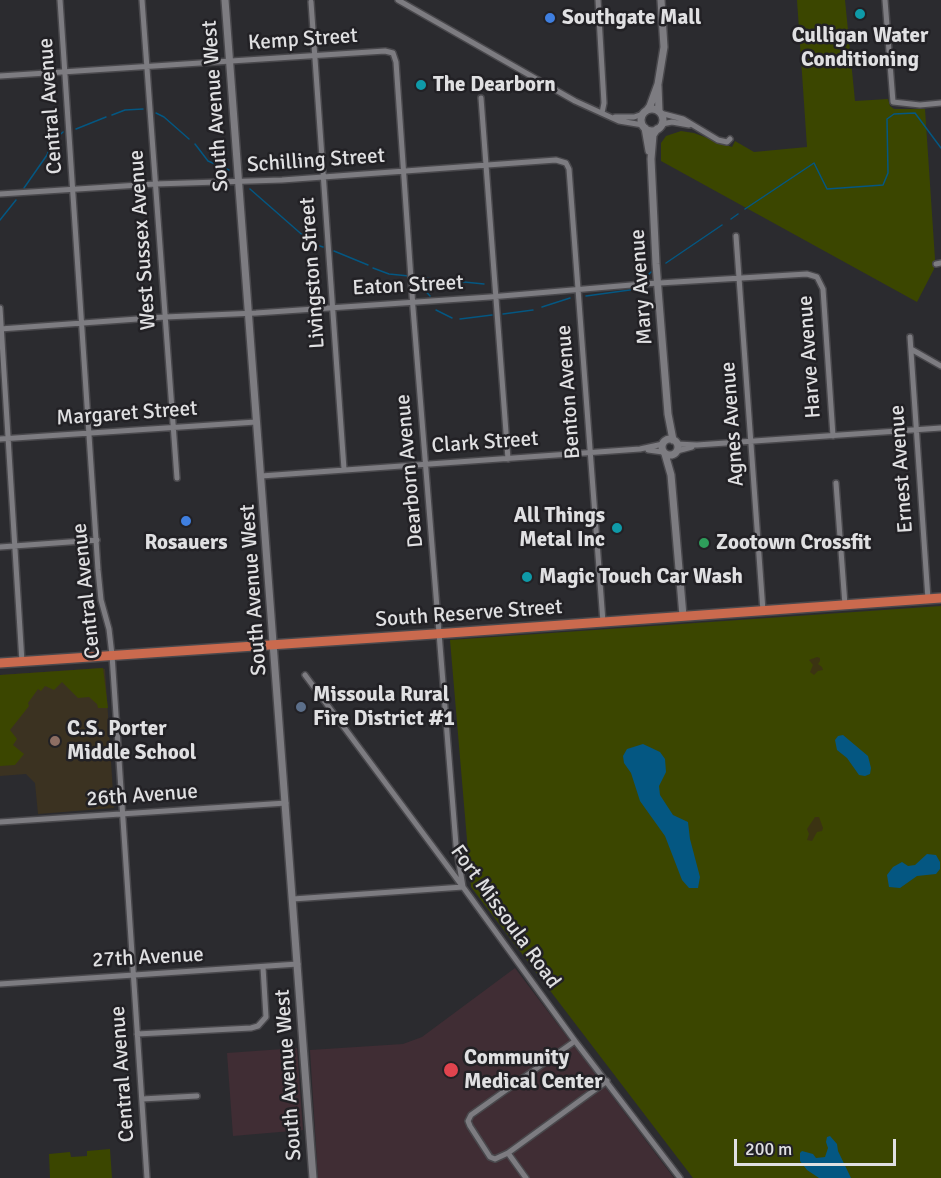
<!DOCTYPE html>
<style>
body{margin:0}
#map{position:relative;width:941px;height:1178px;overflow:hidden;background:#2b2b2f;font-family:Signika,sans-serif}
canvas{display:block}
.scale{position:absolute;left:734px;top:1139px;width:162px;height:27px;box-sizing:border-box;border:3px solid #e0e0e2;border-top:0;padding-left:8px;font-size:18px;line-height:21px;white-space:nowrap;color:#e0e0e2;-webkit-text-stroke:4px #222125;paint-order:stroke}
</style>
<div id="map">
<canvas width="941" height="1178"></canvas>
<div class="scale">200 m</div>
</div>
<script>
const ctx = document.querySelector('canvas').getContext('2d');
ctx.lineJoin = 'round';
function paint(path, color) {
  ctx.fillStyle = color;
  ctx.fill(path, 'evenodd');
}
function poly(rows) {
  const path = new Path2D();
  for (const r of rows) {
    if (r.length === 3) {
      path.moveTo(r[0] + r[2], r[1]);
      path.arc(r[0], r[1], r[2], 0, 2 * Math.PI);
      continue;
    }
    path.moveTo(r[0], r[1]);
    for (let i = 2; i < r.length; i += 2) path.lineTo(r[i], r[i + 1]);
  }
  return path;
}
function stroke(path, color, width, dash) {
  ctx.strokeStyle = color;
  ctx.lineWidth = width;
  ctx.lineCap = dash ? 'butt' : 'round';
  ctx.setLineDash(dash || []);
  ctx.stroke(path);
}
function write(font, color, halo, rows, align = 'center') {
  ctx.font = font + ' Signika,sans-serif';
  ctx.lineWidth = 5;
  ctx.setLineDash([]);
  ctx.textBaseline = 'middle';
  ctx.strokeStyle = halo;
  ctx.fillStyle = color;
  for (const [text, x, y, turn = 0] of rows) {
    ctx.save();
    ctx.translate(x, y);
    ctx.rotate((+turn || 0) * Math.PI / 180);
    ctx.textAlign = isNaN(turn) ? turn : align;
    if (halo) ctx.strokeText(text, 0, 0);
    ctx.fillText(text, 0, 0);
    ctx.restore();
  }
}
const education = poly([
 [101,668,105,669,114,808,38,814,35,783,26,774,0,776,0,675]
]);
const medical = poly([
 [515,968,674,1178,318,1178,310,1050,403,1044,422,1037],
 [297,1048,303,1130,233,1136,227,1053]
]);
const green = poly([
 [797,0,845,0,855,101,888,99,890,106,894,109,925,109,935,259,934,269,917,302,661,161,661,143,666,136,681,131,694,133,732,147,735,141,754,152,807,147],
 [941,606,941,1178,693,1178,471,887,450,640],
 [103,668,108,708,98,708,97,704,89,697,78,698,62,682,54,690,45,686,41,691,38,689,28,703,29,706,10,730,17,739,13,745,24,754,15,765,0,766,0,675],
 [110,1149,112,1178,50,1178,49,1154,70,1152,71,1157,87,1156,87,1151]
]);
const sand = poly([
 [817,657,820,658,820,661,818,664,822,667,823,670,818,671,814,675,810,672,813,665,809,660],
 [815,817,819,817,823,828,822,831,817,832,812,841,807,840,809,834,807,829]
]);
const water = poly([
 [843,735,868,756,871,768,870,774,865,776,859,775,847,758,837,750,835,740,838,736],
 [643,744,660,752,665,759,666,772,659,786,660,795,673,815,688,822,690,839,700,877,698,888,689,888,682,880,665,836,640,801,631,773,624,763,623,756,627,749],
 [927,854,936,855,940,862,940,869,936,874,917,876,900,888,889,887,887,875,893,867,902,862,908,866,915,865],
 [830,1136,837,1144,838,1151,851,1178,819,1178,807,1170,800,1161,800,1153,802,1151,813,1154,816,1158,825,1157,828,1148,826,1142,827,1137]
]);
const stream = poly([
 [156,113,164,117,189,139],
 [112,115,125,110,143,109],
 [76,129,106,117],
 [195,144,208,161,229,170],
 [24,188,47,155,52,142,63,132],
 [250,189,307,239],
 [745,209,814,163,827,189,883,185,888,173,887,119,894,114,915,113,941,148],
 [731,219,738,214],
 [0,220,16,200],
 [311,243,323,247],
 [334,251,368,265],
 [666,263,722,225],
 [373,268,389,274,409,276],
 [414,277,484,284],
 [643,280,651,272],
 [421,286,430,296],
 [586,296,637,289],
 [542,307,570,298],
 [436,310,452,318],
 [503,314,533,310],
 [460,319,492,315]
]);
const minor = poly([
 [60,0,98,570,101,600,109,629,112,655,147,1178],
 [142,0,177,478],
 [398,0,575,101,619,121,643,125],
 [598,0,604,103,602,113],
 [885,0,893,102,920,105,941,103],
 [311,2,344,469],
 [0,76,385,51,393,53,396,62,413,308,456,845,463,887],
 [481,98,508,459],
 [660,113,683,119,718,140,727,142,730,139],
 [615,117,634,117,643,114],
 [662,124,672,122,689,125],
 [0,194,155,184,282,180,556,160,566,163,569,169,603,622],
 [736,236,763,611],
 [936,264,941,263],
 [0,308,22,662],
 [0,329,165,317,256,313,490,297,643,284,807,274,817,277,823,289,833,436],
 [910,337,928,599],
 [911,349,941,366],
 [0,439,256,422],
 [677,444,697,445,941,428],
 [648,450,663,452],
 [677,451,692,447],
 [261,476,640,449,663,444],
 [836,483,845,605],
 [0,547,97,540],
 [305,675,463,887,575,1041,680,1178],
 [0,822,286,803],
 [293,899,463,887],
 [0,984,298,964],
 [137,1034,251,1028,258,1026,266,1017,263,967],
 [575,1041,471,1115,468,1121,470,1126,490,1157,495,1159,508,1153,607,1081],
 [142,1099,197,1096],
 [508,1153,526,1178]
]);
const tertiary = poly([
 [225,0,313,1178],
 [658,86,659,111],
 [652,120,11],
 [647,110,650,106,658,84,664,47,661,0],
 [645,128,649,151],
 [657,129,653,135,651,159,656,264,668,414,673,440],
 [670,447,8],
 [665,454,671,475,683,616]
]);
const trunk = poly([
 [0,663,449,633,941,598]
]);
const markers = [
 [860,14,6,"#0f9aa8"],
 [550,18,6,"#3f7fe0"],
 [421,85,6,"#0f9aa8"],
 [186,521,6,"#3f7fe0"],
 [617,528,6,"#0f9aa8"],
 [704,543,6,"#2e9e5b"],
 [527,577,6,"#0f9aa8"],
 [301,707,6,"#5c6f8a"],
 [55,741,6,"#8d6e63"],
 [451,1070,8,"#e0444e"]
];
const poiNames = [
 ["Southgate Mall",562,18],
 ["Culligan Water",860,36,"center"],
 ["Conditioning",860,60,"center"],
 ["The Dearborn",433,85],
 ["All Things",605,516,"right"],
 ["Metal Inc",605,540,"right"],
 ["Rosauers",186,543,"center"],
 ["Zootown Crossfit",716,543],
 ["Magic Touch Car Wash",539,577],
 ["Missoula Rural",313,695],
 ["Fire District #1",313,719],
 ["C.S. Porter",67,729],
 ["Middle School",67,753],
 ["Community",464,1058],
 ["Medical Center",464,1082]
];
const streetNames = [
 ["Kemp Street",303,40,-4],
 ["Central Avenue",51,106,-94],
 ["South Avenue West",216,106,-94],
 ["Schilling Street",316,161,-4],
 ["West Sussex Avenue",143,240,-94],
 ["Livingston Street",313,273,-94],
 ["Eaton Street",408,286,-3],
 ["Mary Avenue",642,287,-94],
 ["Harve Avenue",810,357,-94],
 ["Benton Avenue",569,392,-94],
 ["Margaret Street",127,414,-4],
 ["Agnes Avenue",733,424,-94],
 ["Clark Street",485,443,-4],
 ["Ernest Avenue",902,469,-94],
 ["Dearborn Avenue",410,471,-95],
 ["South Avenue West",254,590,-94],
 ["Central Avenue",87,591,-96],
 ["South Reserve Street",469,614,-4],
 ["26th Avenue",142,796,-4],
 ["Fort Missoula Road",505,917,54],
 ["27th Avenue",148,958,-3],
 ["Central Avenue",123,1074,-94],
 ["South Avenue West",289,1075,-94]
];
paint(education, '#3b3221');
paint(medical, '#402d34');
paint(green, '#3b4600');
paint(sand, '#3b3312');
paint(water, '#045782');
stroke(stream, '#045782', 1.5);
stroke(minor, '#49484c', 8);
stroke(tertiary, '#49484c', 10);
stroke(trunk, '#49484c', 12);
stroke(minor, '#7d7c81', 5);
stroke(tertiary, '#7d7c81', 7);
stroke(trunk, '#ca6a4e', 9);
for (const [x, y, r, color] of markers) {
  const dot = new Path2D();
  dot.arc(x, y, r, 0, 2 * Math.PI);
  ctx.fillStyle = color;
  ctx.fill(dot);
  stroke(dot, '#222125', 2);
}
write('bold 21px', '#e0e0e2', '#222125', poiNames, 'left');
write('21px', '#e0e0e2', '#222125', streetNames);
</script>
